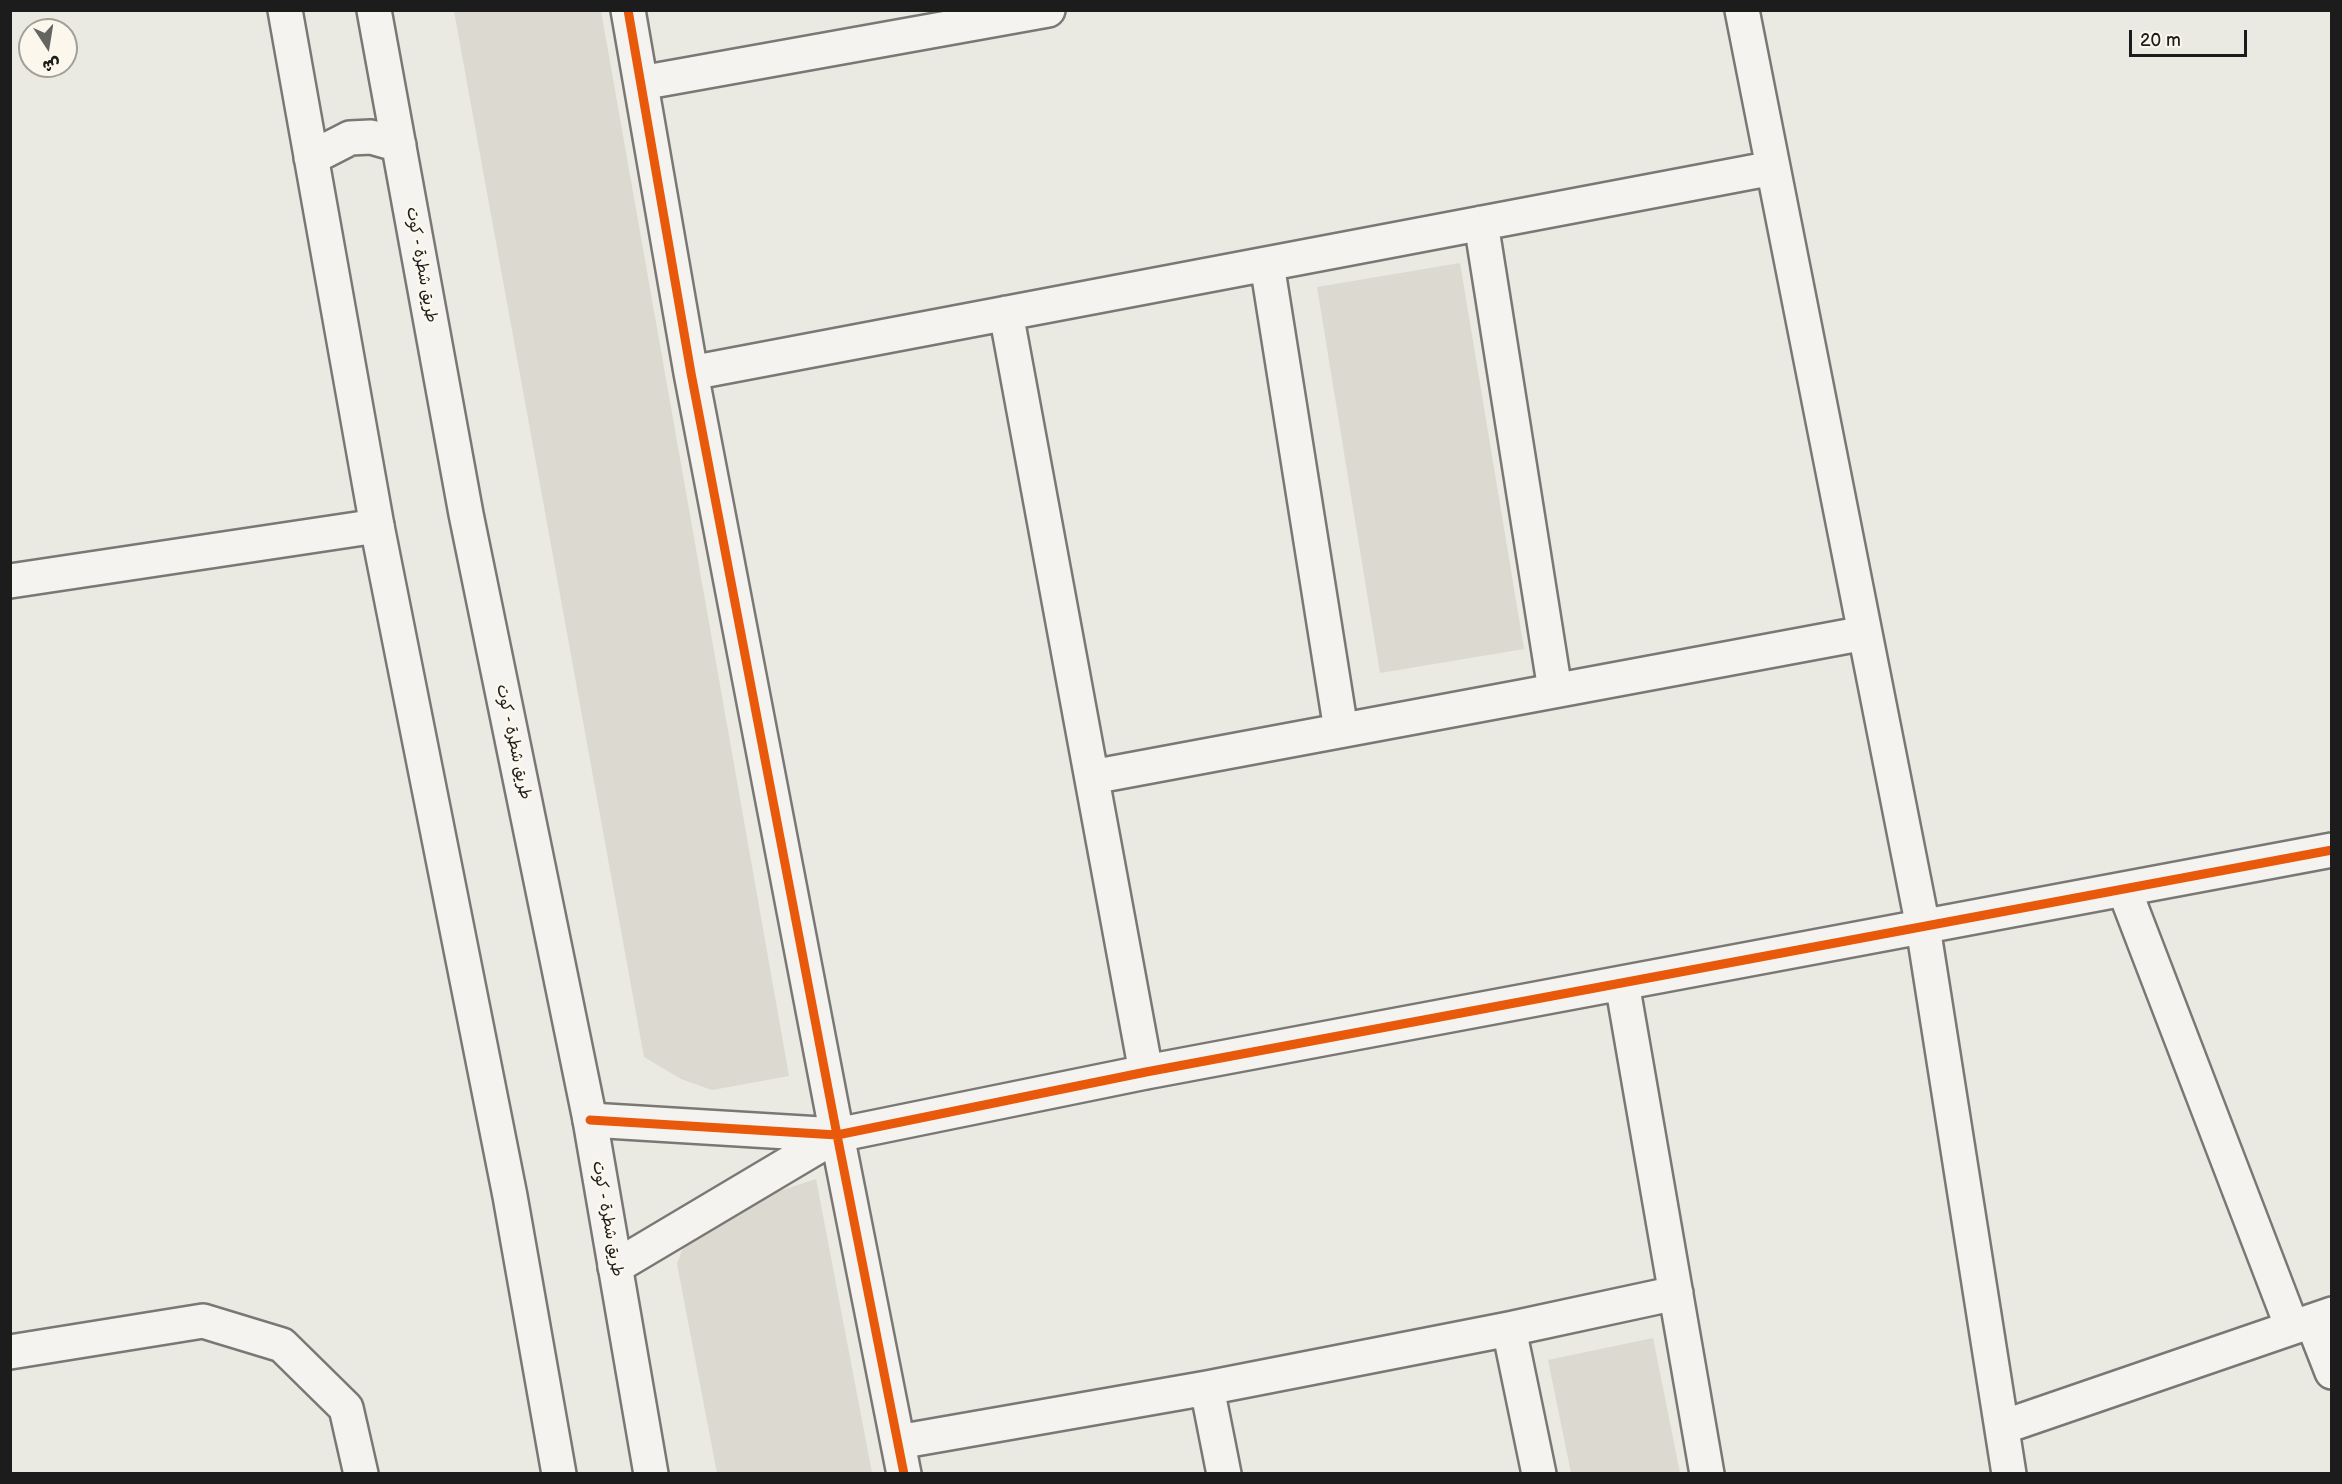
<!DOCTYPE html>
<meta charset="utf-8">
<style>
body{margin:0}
#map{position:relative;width:2342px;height:1484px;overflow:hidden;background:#eae9e2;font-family:"Balsamiq Sans","Playpen Sans Arabic",sans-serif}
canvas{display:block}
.frame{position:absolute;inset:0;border:12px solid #1c1c1c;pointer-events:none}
.north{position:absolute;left:18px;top:18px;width:60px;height:60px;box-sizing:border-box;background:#fbf7ec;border:2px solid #a29f99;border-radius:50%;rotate:168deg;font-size:16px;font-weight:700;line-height:24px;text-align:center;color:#1c1c1c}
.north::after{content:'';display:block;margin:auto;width:21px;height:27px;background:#646461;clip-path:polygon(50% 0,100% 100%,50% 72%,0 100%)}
.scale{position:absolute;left:2129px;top:30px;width:118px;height:27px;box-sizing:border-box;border:3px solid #1c1c1c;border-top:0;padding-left:8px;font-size:18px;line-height:21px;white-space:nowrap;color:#1c1c1c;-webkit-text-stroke:4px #fbf7ec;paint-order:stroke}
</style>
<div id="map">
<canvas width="2342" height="1484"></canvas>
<div class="frame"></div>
<div class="north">ش</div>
<div class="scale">20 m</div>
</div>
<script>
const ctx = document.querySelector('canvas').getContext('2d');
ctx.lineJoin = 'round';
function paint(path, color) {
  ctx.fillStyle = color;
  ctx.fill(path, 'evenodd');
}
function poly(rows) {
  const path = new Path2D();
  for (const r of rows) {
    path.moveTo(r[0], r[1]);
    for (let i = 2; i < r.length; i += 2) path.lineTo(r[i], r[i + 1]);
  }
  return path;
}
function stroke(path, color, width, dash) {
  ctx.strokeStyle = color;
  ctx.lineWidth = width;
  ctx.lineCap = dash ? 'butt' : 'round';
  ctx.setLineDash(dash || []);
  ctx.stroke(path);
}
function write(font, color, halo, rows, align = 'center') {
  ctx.font = font + ' "Balsamiq Sans","Playpen Sans Arabic",sans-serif';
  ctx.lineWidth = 5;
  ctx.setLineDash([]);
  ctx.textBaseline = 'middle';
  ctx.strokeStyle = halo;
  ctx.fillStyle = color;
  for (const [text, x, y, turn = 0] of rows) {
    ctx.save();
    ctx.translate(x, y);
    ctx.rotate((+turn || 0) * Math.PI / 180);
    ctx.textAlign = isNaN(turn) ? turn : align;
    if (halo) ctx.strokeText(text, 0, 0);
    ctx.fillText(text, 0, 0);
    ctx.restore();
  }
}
const green = poly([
 [454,11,601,11,789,1076,712,1090,681,1079,644,1057],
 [1460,263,1524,649,1380,673,1317,287],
 [816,1179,872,1473,717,1473,677,1264,688,1234,734,1206],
 [1653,1338,1680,1473,1571,1473,1548,1360]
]);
const minor = poly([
 [628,10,691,373,837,1135,904,1474],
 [1742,10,1923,927,2009,1474],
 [641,83,1048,10],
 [1481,223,1555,690],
 [1267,264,1341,730],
 [1006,313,1146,1072],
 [691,373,1773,168],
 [10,581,377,526],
 [1092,777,1865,633],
 [2124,889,2292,1327],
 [1622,983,1707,1474],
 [590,1120,837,1135,1146,1072,2332,850],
 [615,1267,837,1135],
 [2312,1321,2332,1372],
 [1509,1329,1539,1474],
 [10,1352,203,1321,282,1345,346,1408,361,1474],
 [1207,1388,1224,1474],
 [2003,1427,2332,1314],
 [898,1442,1207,1388,1509,1329,1676,1293]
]);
const highway = poly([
 [285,10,377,526,510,1196,559,1474],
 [374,10,466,514,590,1120,651,1474],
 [311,158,350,138,371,137,399,145]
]);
const cycleway = poly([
 [628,10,691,373,837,1135,904,1474],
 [590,1120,837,1135,1146,1072,2332,850]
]);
const streetNames = [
 ["طريق شطرة - كوت",421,265,80],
 ["طريق شطرة - كوت",513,742,78],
 ["طريق شطرة - كوت",607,1219,80]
];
paint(green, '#dbd9d0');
stroke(minor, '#797875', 38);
stroke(highway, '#797875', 38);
stroke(minor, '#f4f3ef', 33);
stroke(highway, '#f4f3ef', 33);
stroke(cycleway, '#e8590c', 9);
write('16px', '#1c1c1c', '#fbf7ec', streetNames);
</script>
